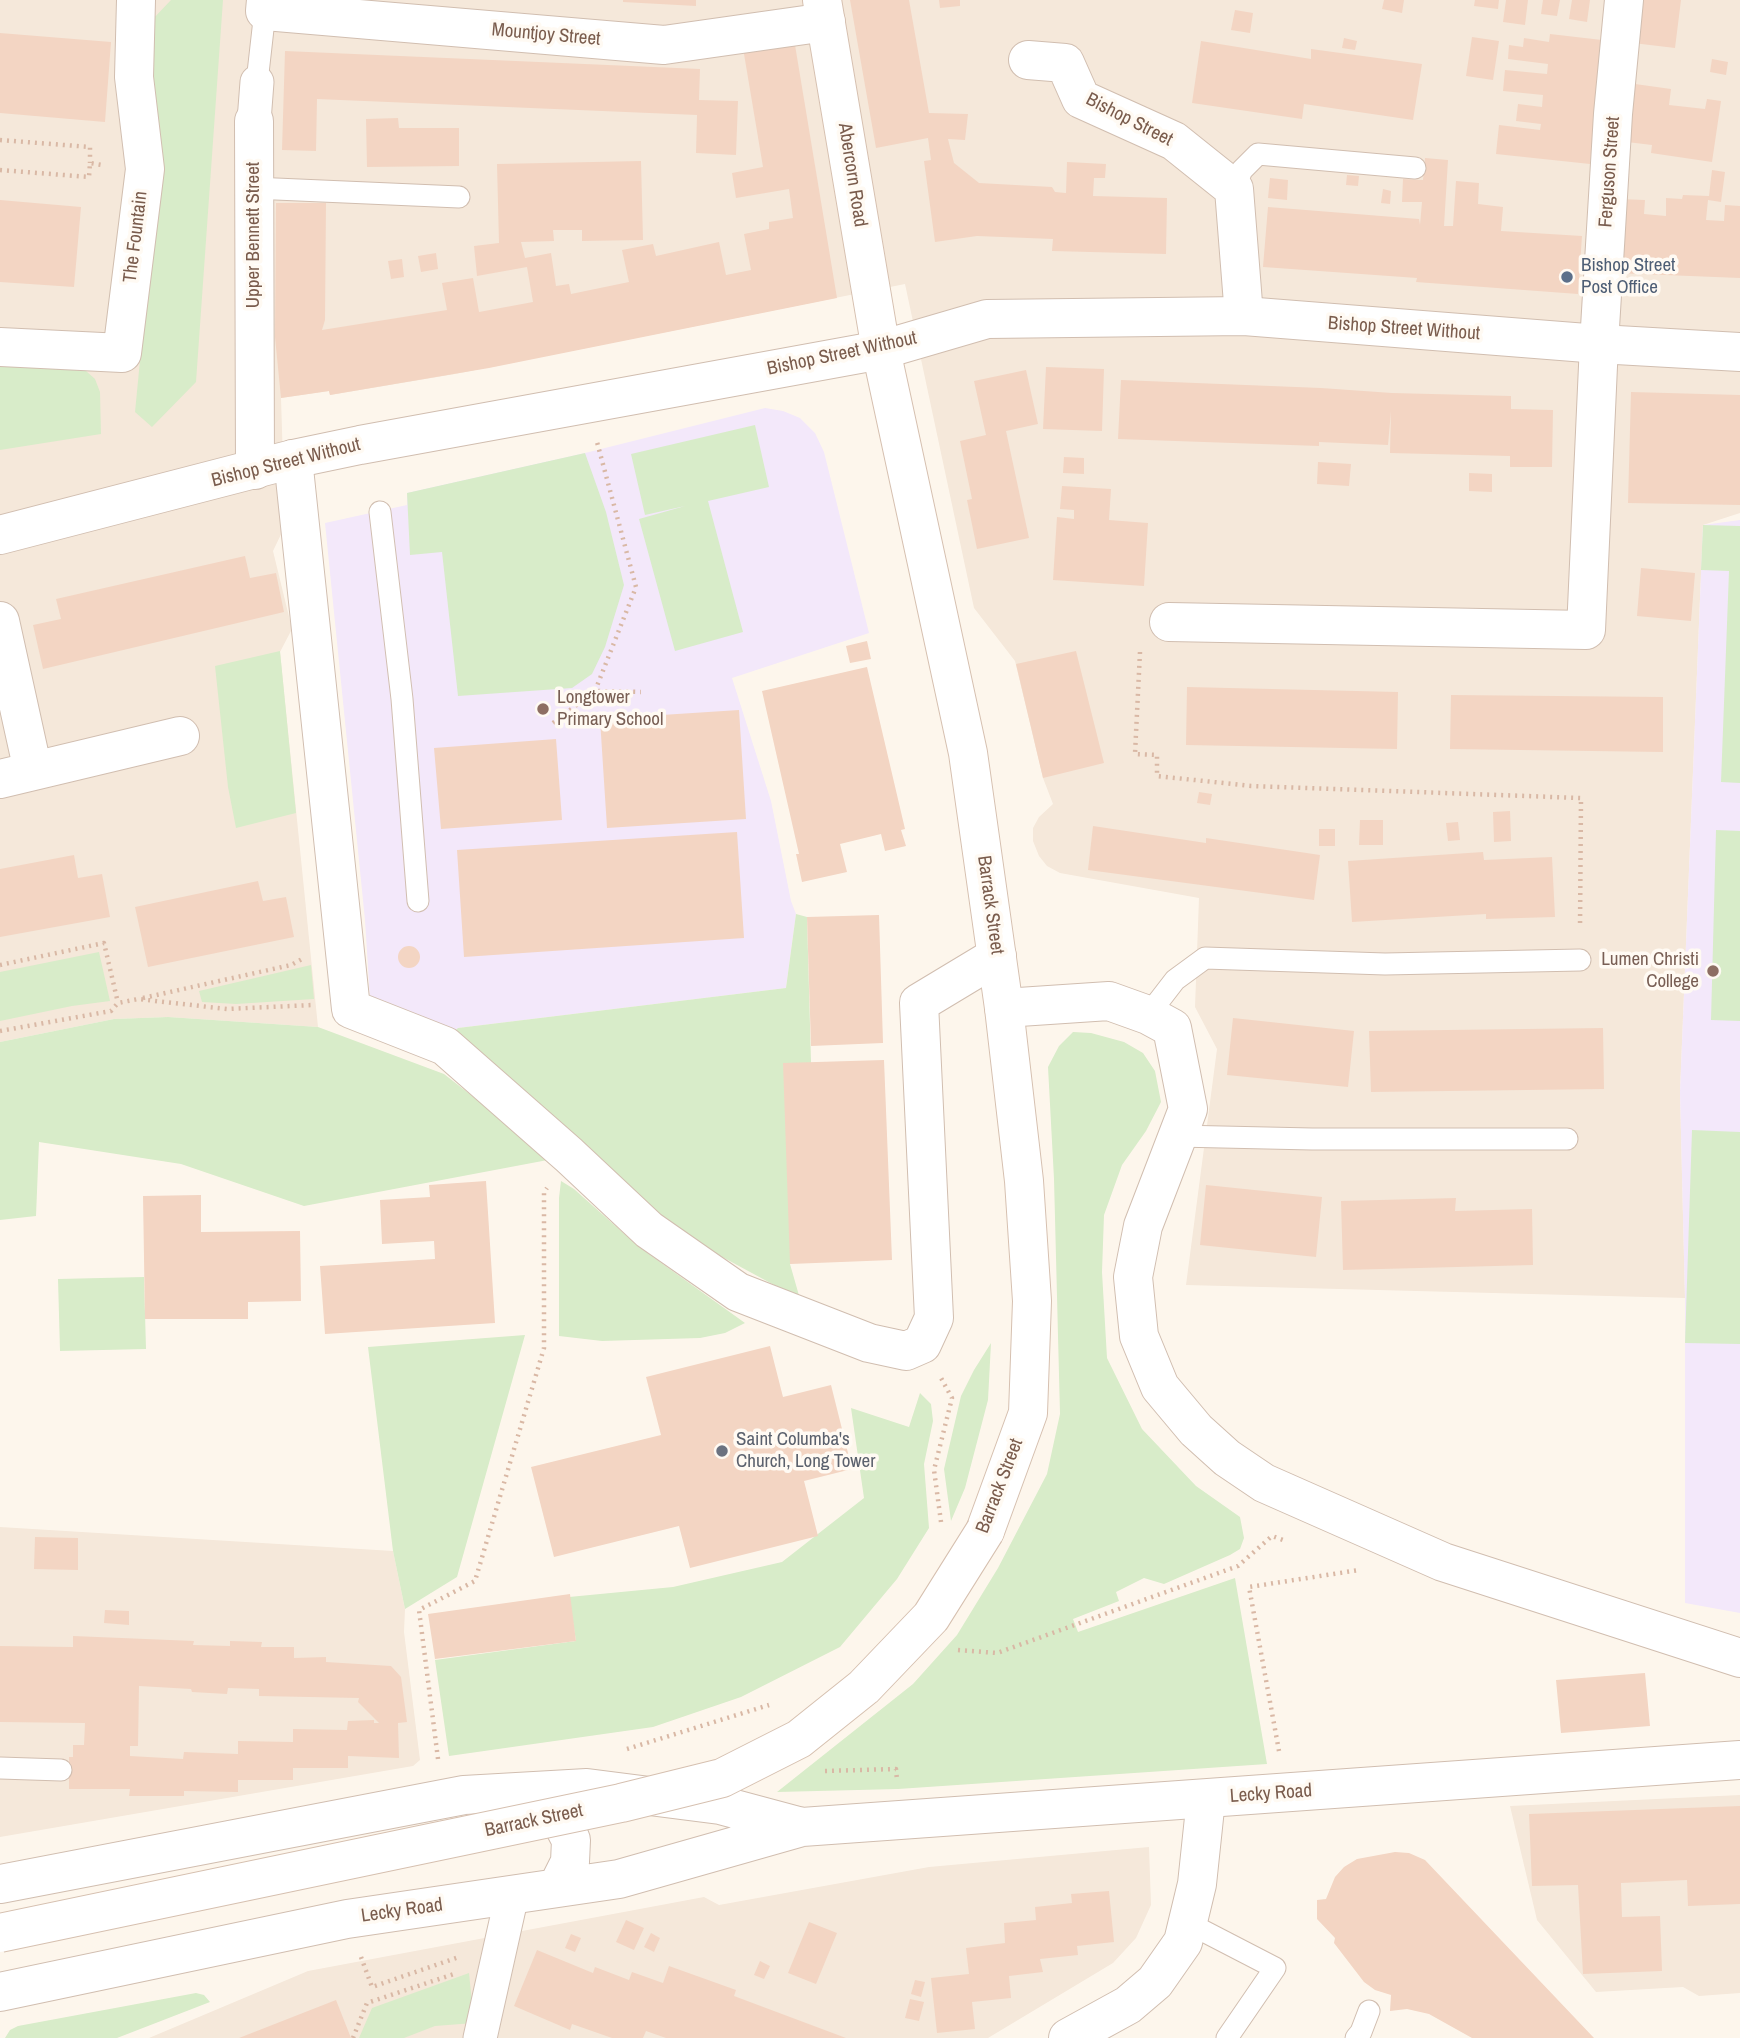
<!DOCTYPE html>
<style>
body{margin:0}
canvas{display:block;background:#fdf6ec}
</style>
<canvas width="1740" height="2038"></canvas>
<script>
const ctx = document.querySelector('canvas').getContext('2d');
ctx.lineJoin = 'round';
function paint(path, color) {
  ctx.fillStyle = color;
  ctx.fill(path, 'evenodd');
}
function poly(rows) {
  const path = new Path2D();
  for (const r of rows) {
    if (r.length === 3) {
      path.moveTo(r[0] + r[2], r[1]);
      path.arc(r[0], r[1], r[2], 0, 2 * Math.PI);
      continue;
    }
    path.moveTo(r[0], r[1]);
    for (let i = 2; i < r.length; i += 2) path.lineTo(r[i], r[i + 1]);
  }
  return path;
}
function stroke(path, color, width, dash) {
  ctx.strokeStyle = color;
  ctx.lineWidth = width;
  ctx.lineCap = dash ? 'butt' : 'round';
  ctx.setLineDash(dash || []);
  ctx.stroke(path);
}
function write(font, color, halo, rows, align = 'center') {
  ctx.font = font + ' "Archivo Narrow",sans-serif';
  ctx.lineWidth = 7;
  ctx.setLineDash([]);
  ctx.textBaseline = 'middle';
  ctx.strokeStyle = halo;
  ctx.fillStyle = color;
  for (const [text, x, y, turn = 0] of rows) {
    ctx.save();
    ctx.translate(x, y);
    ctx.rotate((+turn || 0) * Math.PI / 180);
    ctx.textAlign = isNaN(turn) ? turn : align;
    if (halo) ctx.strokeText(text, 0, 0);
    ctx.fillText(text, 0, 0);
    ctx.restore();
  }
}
const residential = poly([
 [0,0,1740,0,1740,513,1703,525,1680,1092,1685,1298,1186,1285,1217,1049,1195,1007,1199,898,1060,873,1047,866,1039,856,1033,841,1033,828,1039,817,1053,804,1043,778,1015,661,974,608,905,284,455,374,330,395,329,391,281,398,285,526,273,551,292,629,280,652,318,1027,168,1017,114,1019,0,1042],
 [0,1527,393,1551,405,1609,404,1632,420,1760,413,1766,0,1837],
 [1740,1795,1740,1993,1699,1996,1683,1987,1596,1992,1537,1920,1510,1806],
 [1149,1847,1151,1905,1136,1938,1113,1963,988,2038,149,2038,308,1971,704,1897,719,1905,929,1867]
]);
const education = poly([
 [765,408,783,411,800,418,815,433,824,452,869,633,732,678,771,801,791,901,796,914,786,988,458,1028,448,1037,370,999,365,920,325,523,407,505,407,493,585,453],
 [1740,520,1740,1613,1685,1603,1685,1298,1680,1092,1703,525]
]);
const green = poly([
 [171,0,223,0,196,382,152,427,135,412,159,165,146,30,153,19],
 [0,364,86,371,95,379,100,392,101,434,0,450],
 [755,425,769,487,708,501,743,632,675,651,639,519,685,506,645,515,631,454],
 [585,453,606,512,624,585,605,647,592,674,572,688,458,696,442,552,410,555,407,493],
 [1703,525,1740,526,1740,783,1721,782,1729,571,1701,570],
 [280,651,296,813,236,828,228,787,215,666],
 [1716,830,1740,831,1740,1021,1711,1020],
 [796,914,807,917,811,1062,790,1264,800,1299,663,1225,448,1037,458,1028,786,988],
 [99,952,110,1001,72,1006,0,1021,0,972],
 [311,965,314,999,236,1004,202,1002,199,991],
 [168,1017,318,1027,444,1074,553,1159,304,1206,181,1164,39,1142,36,1216,0,1220,0,1042,114,1019],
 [1073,1032,1091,1033,1124,1042,1143,1053,1155,1071,1161,1102,1146,1131,1122,1165,1104,1215,1102,1272,1107,1358,1142,1429,1196,1486,1240,1517,1244,1538,1240,1549,1230,1555,1164,1584,1144,1578,1116,1592,1119,1601,1073,1619,1078,1632,1235,1578,1267,1764,898,1789,777,1792,913,1684,957,1635,998,1568,1047,1474,1060,1414,1054,1179,1048,1067,1059,1046],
 [1692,1130,1740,1132,1740,1344,1685,1343],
 [561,1181,574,1189,639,1247,745,1323,725,1333,700,1338,602,1341,559,1336,559,1198],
 [144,1277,146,1349,60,1351,58,1279],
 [525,1335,457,1577,405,1609,393,1551,368,1347],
 [991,1343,988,1400,965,1488,951,1521,944,1469,961,1396,974,1370],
 [920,1393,931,1404,933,1421,924,1464,929,1528,897,1579,840,1647,741,1697,653,1727,449,1756,435,1660,576,1641,569,1597,673,1587,782,1562,864,1498,851,1408,909,1427],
 [469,1973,474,2023,435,2026,404,2038,359,2038,372,2008],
 [196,1993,204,1995,210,2002,117,2038,5,2038,10,2030,18,2026]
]);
const building = poly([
 [623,0,696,0,696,6,623,2],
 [850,0,909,0,929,113,968,114,965,140,948,139,954,163,979,183,1052,187,1055,192,1066,193,1067,162,1106,164,1105,178,1094,178,1093,196,1167,198,1166,254,1052,251,1053,239,977,236,935,242,924,161,931,160,928,138,876,148],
 [939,0,960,0,960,6,940,8],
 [1384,0,1404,0,1402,13,1382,9],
 [1475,0,1499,0,1498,9,1474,6],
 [1506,0,1528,0,1525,25,1503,22],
 [1543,0,1560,0,1557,16,1541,14],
 [1572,0,1590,0,1587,22,1569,19],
 [1637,0,1681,0,1675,48,1633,43],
 [1235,10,1253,13,1250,33,1231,30],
 [0,33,111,42,105,122,0,113],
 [1550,34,1602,40,1590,164,1496,154,1499,125,1540,130,1541,124,1516,121,1518,104,1542,107,1543,95,1503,91,1505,70,1547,74,1548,64,1508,59,1509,45,1523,47,1524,38,1549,42],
 [1472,37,1499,41,1493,80,1466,76],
 [1344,38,1357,41,1355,50,1342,48],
 [794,39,837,298,489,368,330,395,329,391,281,398,275,337,276,203,326,203,325,320,322,330,447,310,442,283,473,278,479,312,533,302,527,267,477,276,474,246,499,243,497,164,641,161,643,240,582,241,582,230,553,230,554,241,521,242,525,258,551,253,556,286,569,284,571,294,629,282,622,250,653,244,656,256,719,242,726,275,751,270,744,234,769,229,769,222,793,218,789,189,736,198,732,173,763,167,743,48],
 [1201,41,1311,59,1311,49,1422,64,1413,120,1304,104,1302,119,1192,103],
 [285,51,700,69,699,100,738,101,736,155,696,153,697,115,317,99,316,151,282,150],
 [1712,59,1728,62,1726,75,1710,72],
 [1635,84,1671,89,1669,105,1705,109,1707,99,1721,101,1712,162,1651,153,1652,145,1627,142],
 [398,118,399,128,459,128,459,166,367,167,366,119],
 [1425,158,1448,160,1444,226,1453,226,1456,181,1479,183,1478,204,1503,207,1501,231,1582,236,1578,294,1416,282,1417,278,1263,267,1268,207,1419,219,1420,225,1422,202,1402,202,1403,179,1423,180],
 [1712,170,1725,172,1721,202,1708,200,1706,220,1724,221,1725,205,1740,206,1740,278,1615,273,1619,199,1645,200,1644,214,1666,216,1666,198,1682,199,1683,195,1709,196],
 [1347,175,1359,176,1358,186,1346,185],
 [1270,178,1288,180,1287,200,1268,198],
 [1383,189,1391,191,1390,204,1381,203],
 [0,200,81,207,74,287,0,282],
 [436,253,438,269,421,272,418,256],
 [402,259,404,277,391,279,388,261],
 [1046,367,1104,369,1102,431,1043,429],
 [1026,370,1038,424,1006,431,1029,538,977,549,967,500,972,499,960,441,986,435,974,381],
 [1121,380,1321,388,1392,393,1511,396,1511,409,1553,410,1552,467,1510,467,1510,456,1390,453,1391,411,1388,445,1319,442,1319,446,1118,439],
 [1631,392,1740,395,1740,505,1628,503],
 [1064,457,1084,458,1084,474,1063,473],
 [1318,462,1351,464,1349,486,1317,484],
 [1469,473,1492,474,1492,492,1469,491],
 [1062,486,1111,489,1109,520,1148,523,1144,586,1053,580,1057,517,1074,519,1074,510,1060,509],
 [245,556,250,578,276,573,284,612,43,669,33,625,61,619,56,599],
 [1641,568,1695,573,1691,621,1637,616],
 [867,641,871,659,850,663,846,646],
 [1076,651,1104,763,1043,778,1016,664],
 [867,667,905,829,901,830,906,846,885,851,881,834,840,844,847,872,802,882,796,854,799,854,762,691],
 [1187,687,1398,692,1397,749,1186,745],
 [1451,695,1663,697,1663,752,1450,749],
 [739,710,746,819,607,828,600,719],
 [556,739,562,820,441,829,434,748],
 [1199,792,1212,794,1210,805,1197,803],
 [1510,811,1511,841,1494,842,1493,812],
 [1360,820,1383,820,1383,845,1359,845],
 [1458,822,1460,840,1448,841,1446,823],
 [1093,826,1206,843,1206,838,1320,855,1314,900,1088,870],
 [1319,829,1335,829,1335,846,1319,846],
 [737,832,744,938,464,957,457,850],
 [1483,852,1484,860,1552,857,1555,917,1486,919,1486,914,1352,922,1348,861],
 [74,855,78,878,102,874,110,917,0,937,0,869],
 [258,881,263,901,286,897,294,937,148,967,135,907],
 [879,915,883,1043,811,1046,807,917],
 [409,957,11],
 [1233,1018,1354,1031,1348,1087,1227,1075],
 [1603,1028,1604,1089,1371,1092,1369,1031],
 [884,1060,892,1260,790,1264,783,1063],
 [486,1181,495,1323,325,1334,320,1266,435,1259,434,1241,382,1244,380,1200,430,1197,429,1185],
 [1206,1185,1322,1197,1316,1257,1200,1245],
 [201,1195,201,1232,300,1231,301,1301,248,1302,248,1319,145,1319,143,1196],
 [1456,1198,1455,1211,1532,1209,1533,1265,1343,1270,1341,1201],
 [770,1346,783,1397,831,1385,852,1469,804,1481,818,1536,690,1568,679,1526,554,1557,531,1467,661,1435,646,1377],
 [35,1537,78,1538,78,1570,34,1569],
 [570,1594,576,1641,435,1659,428,1614],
 [105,1610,129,1611,129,1625,104,1623],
 [73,1636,194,1641,193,1645,230,1646,230,1641,262,1642,261,1647,294,1647,294,1658,326,1657,326,1662,391,1666,401,1677,407,1722,398,1723,399,1758,348,1756,348,1768,293,1768,293,1780,238,1780,238,1792,184,1791,184,1796,129,1796,130,1789,69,1789,69,1757,73,1757,73,1745,84,1745,85,1723,0,1722,0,1646,73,1647],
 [139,1686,191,1689,192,1692,227,1694,228,1688,259,1689,259,1696,359,1698,358,1702,379,1723,374,1723,374,1720,348,1721,347,1730,293,1729,293,1742,238,1741,238,1754,184,1752,183,1759,130,1756,130,1746,138,1746],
 [1645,1673,1650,1726,1561,1733,1556,1680],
 [1740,1806,1740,1904,1688,1906,1687,1880,1621,1883,1622,1917,1660,1916,1662,1971,1583,1974,1578,1885,1532,1886,1529,1814],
 [1395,1852,1409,1853,1425,1860,1594,2038,1472,2038,1429,2014,1407,2009,1390,2011,1391,1995,1375,1990,1364,1982,1334,1943,1335,1938,1317,1919,1317,1900,1326,1899,1335,1877,1344,1867,1357,1859],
 [1109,1891,1114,1942,1077,1946,1078,1955,1040,1959,1043,1972,1009,1976,1011,1998,972,2002,975,2029,937,2033,931,1978,969,1974,966,1948,1005,1943,1004,1923,1036,1920,1035,1907,1072,1903,1071,1894],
 [626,1920,644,1928,634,1950,616,1942],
 [809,1922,837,1933,816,1984,788,1973],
 [651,1933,660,1938,654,1952,644,1947],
 [571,1934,581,1938,575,1952,565,1948],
 [537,1950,593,1973,595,1967,629,1980,632,1972,663,1983,669,1966,736,1990,734,1996,846,2038,666,2038,646,2031,643,2038,612,2038,572,2024,570,2030,514,2006],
 [760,1961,770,1966,764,1979,754,1975],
 [915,1980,925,1982,921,1997,911,1994],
 [910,1999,924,2002,919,2021,905,2018],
 [336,2000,351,2038,239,2038]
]);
const path = poly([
 [0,140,90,147,90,163],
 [0,170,89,177,90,163,102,165],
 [1140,652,1135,754,1157,755,1157,776,1251,786,1581,798,1580,928],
 [595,691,636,587,597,442],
 [553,723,595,691,641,692],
 [0,965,104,943,118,1003],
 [143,998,291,965,304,958],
 [0,1031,111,1011,118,1003,138,999,227,1009,312,1005],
 [941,1522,934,1470,952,1398,941,1378],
 [958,1650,997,1653,1238,1566,1272,1536,1283,1540],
 [627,1749,769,1705],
 [1279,1751,1249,1587,1359,1570],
 [438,1759,419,1610,475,1581,544,1348,544,1192,547,1188],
 [825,1771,896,1769,897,1780],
 [361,1957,372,1987,459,1957],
 [353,2038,367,2003,454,1974]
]);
const service = poly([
 [257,82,265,11],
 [253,188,459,197],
 [1234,189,1242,170,1258,154,1415,168],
 [380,512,402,699,418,901],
 [1148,1015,1175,980,1205,958,1385,964,1580,960],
 [1177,1136,1312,1139,1567,1139],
 [0,1768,61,1770],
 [1188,1923,1275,1968,1227,2038],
 [1356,2038,1361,2032,1369,2011]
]);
const pedestrian = poly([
 [254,121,257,82],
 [480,2038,512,1895]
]);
const minor = poly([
 [266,0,265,11,664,45,826,22],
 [1028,60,1065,63,1081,99,1174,141,1234,189,1244,316],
 [254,121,255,470],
 [0,347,122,353,145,169,134,77,136,0],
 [293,459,351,1009,445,1046,569,1155,649,1230,738,1292,869,1343,906,1351,922,1344,934,1318,919,1003,997,956],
 [0,621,33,771],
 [1169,622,1586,630,1599,344,1613,114,1624,0],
 [0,779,180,736],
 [1004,1008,1109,1001,1148,1015,1172,1028,1188,1109,1143,1226,1133,1277,1139,1336,1160,1387,1196,1430,1227,1458,1264,1483,1443,1562,1740,1658],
 [1068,2038,1128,2005,1155,1982,1183,1942,1197,1884,1206,1799]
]);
const tertiary = poly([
 [0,535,293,459,360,445,881,350,987,319,1244,316,1599,344,1740,352],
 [538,1794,554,1807,571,1840,570,1862,557,1888],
 [0,1884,464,1795,587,1788,720,1805,802,1827],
 [0,1992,347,1919,619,1879,802,1827,1740,1760]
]);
const secondary = poly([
 [822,0,881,350,968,753,1004,1008,1024,1181,1032,1301,1028,1413,985,1531]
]);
const secondaryBridge = poly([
 [0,1933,621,1803,722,1778,799,1739,864,1687,931,1617,985,1531]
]);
const markers = [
 [1567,277,7,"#5c6f8a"],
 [543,709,7,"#8d6e63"],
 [1713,971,7,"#8d6e63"],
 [722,1451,7,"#6b7280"]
];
const streetNames = [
 ["Mountjoy Street",546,35,5],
 ["Bishop Street",1129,120,27],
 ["Ferguson Street",1610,172,-86],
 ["Abercorn Road",852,175,81],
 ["Upper Bennett Street",254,235,-90],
 ["The Fountain",136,237,-83],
 ["Bishop Street Without",1404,329,4],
 ["Bishop Street Without",842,354,-12],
 ["Bishop Street Without",286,463,-14],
 ["Barrack Street",990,905,82],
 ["Barrack Street",1000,1486,-69],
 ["Lecky Road",1271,1794,-4],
 ["Barrack Street",534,1821,-12],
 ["Lecky Road",402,1911,-8]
];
const serviceNames = [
 ["Bishop Street",1581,266],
 ["Post Office",1581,288]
];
const educationNames = [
 ["Longtower",557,698],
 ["Primary School",557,720],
 ["Lumen Christi",1699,960,"right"],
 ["College",1699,982,"right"]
];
const worshipNames = [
 ["Saint Columba's",736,1440],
 ["Church, Long Tower",736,1462]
];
paint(residential, '#f5e8da');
paint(education, '#f3e8fa');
paint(green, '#d8ecc9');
paint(building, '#f3d5c3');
stroke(service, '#d1beb0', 23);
stroke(pedestrian, '#d1beb0', 35);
stroke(minor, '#d1beb0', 40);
stroke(tertiary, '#d1beb0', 40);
stroke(secondary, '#d6c0b0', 40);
stroke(path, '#d9b8a5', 4.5, [2, 5]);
stroke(service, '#fff', 21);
stroke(pedestrian, '#fff', 33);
stroke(minor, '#fff', 38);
stroke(tertiary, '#fff', 38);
stroke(secondary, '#fff', 38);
stroke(secondaryBridge, '#d6c0b0', 40, []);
stroke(secondaryBridge, '#fff', 38);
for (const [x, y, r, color] of markers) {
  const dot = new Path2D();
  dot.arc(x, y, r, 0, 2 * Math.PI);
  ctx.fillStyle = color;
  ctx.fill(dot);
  stroke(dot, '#fffaf3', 2.5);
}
write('19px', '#7a5c4d', '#fffaf3', streetNames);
write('19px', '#4e5e75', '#fffaf3', serviceNames, 'left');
write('19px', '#785e54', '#fffaf3', educationNames, 'left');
write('19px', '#5b616d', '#fffaf3', worshipNames, 'left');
</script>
